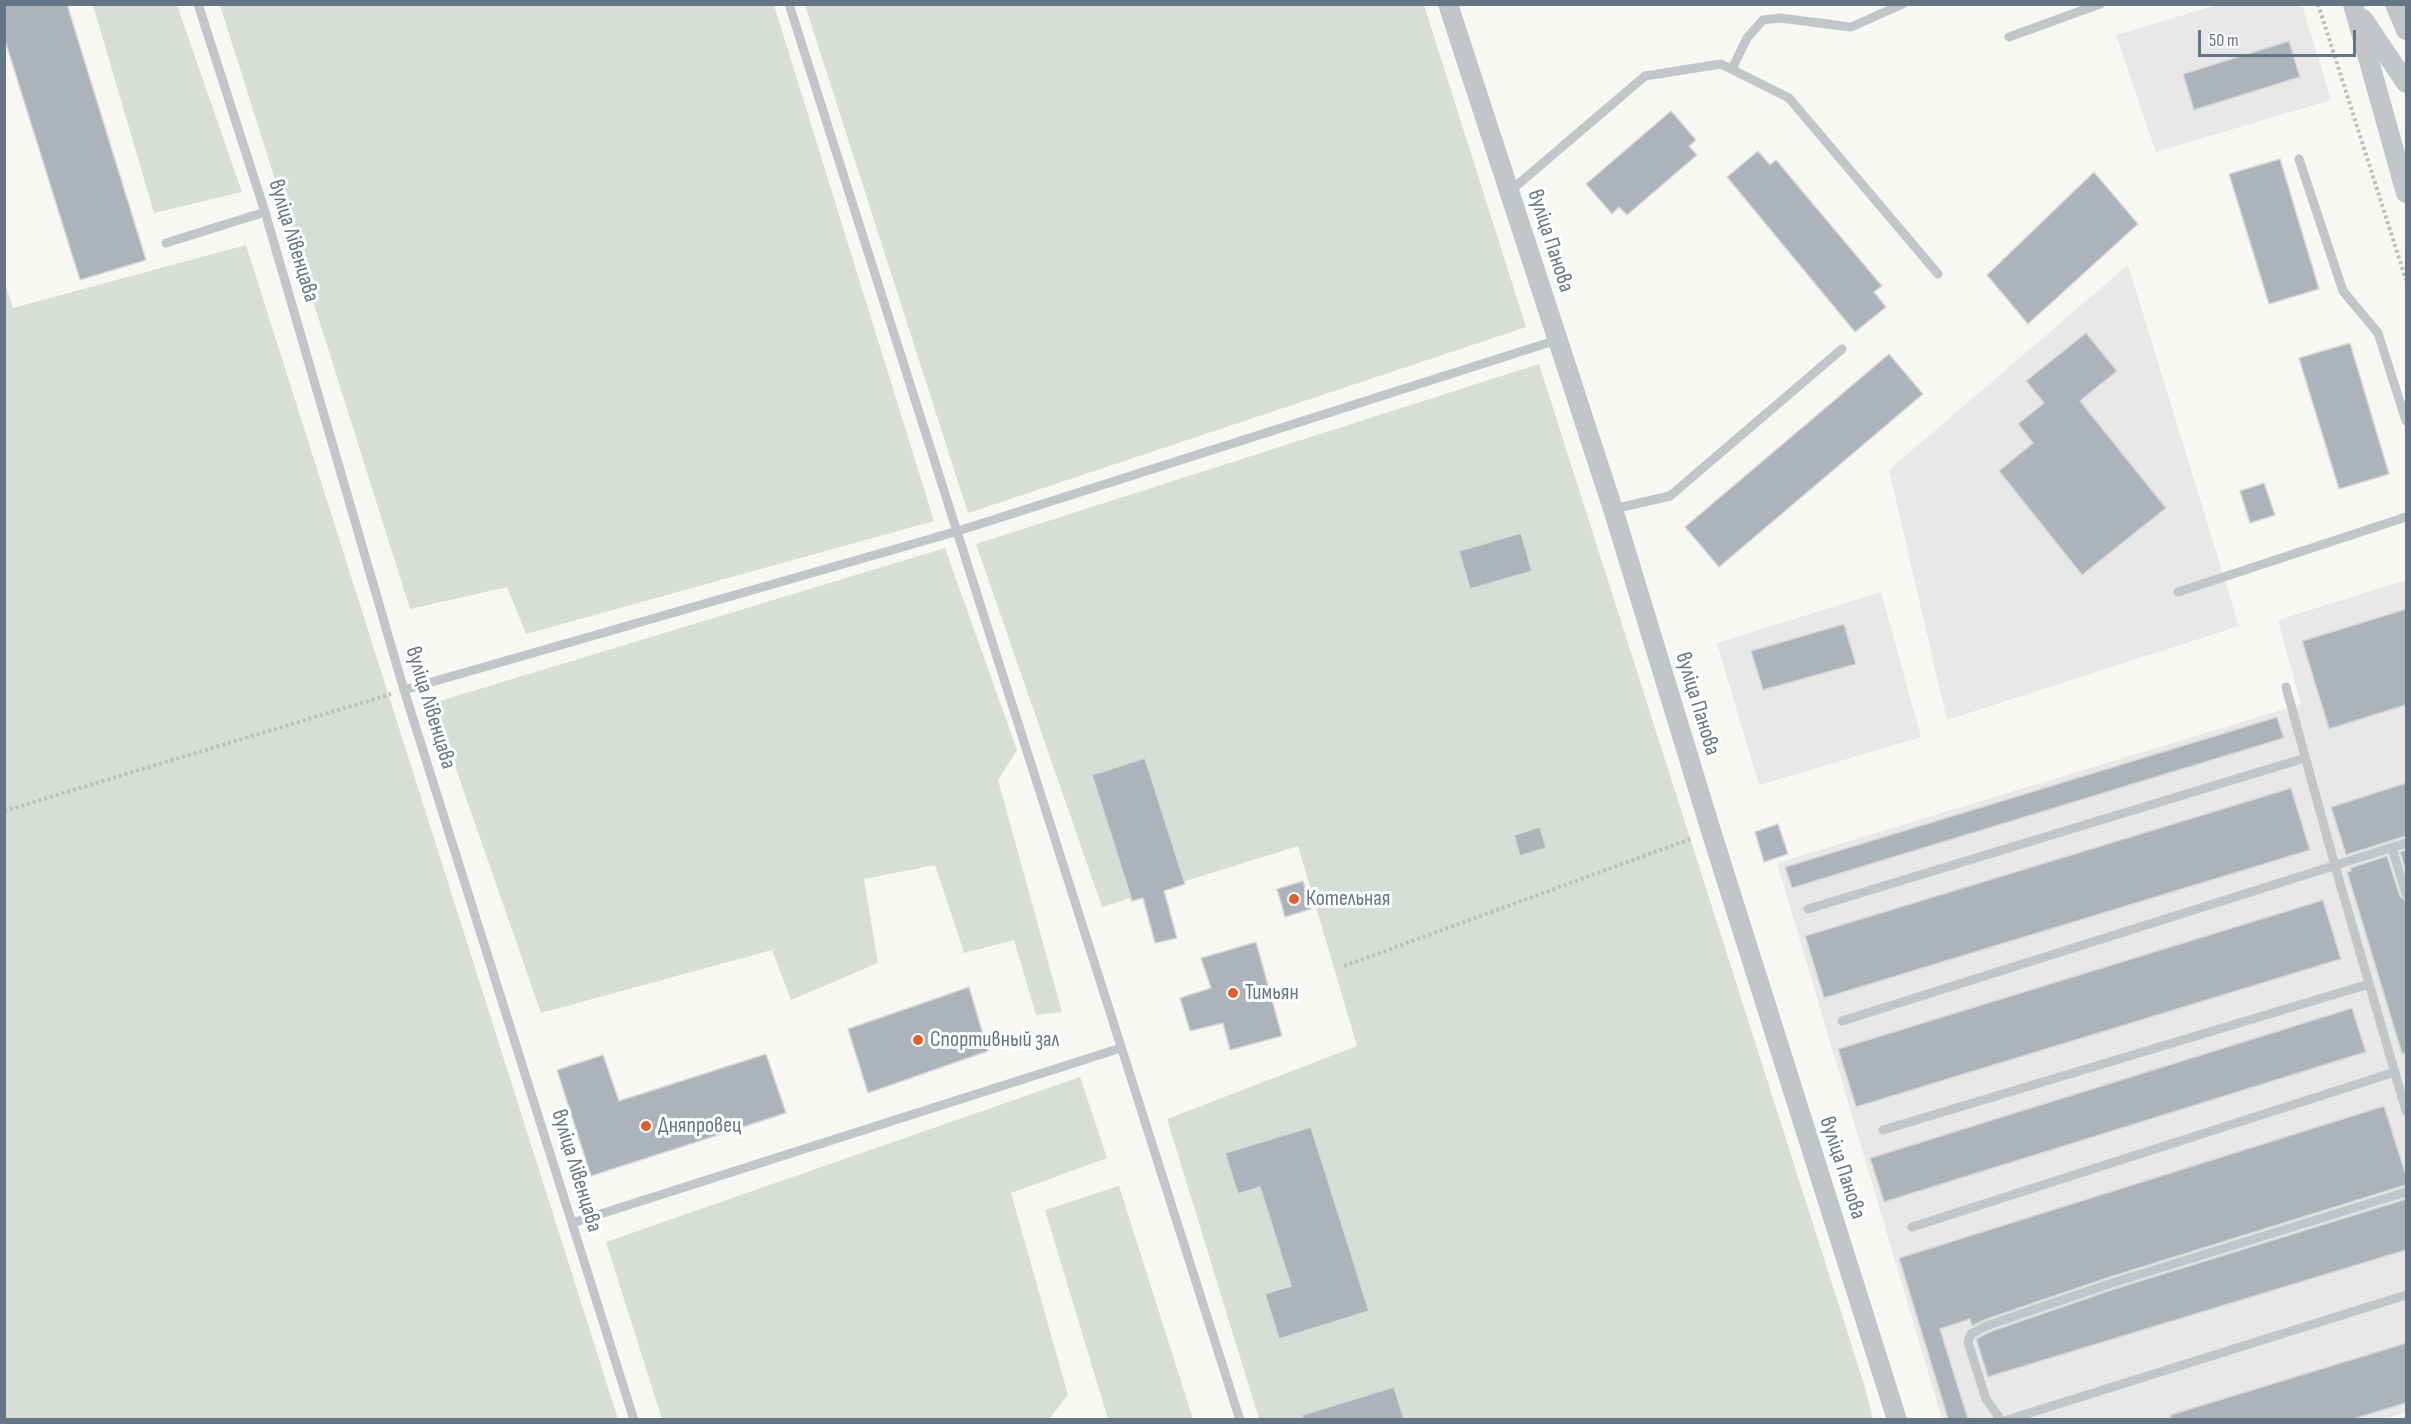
<!DOCTYPE html>
<meta charset="utf-8">
<style>
body{margin:0}
#map{position:relative;width:2411px;height:1424px;overflow:hidden;background:#f7f7f4;font-family:"Sofia Sans Condensed",sans-serif}
canvas{display:block}
.frame{position:absolute;inset:0;border:6px solid #667585;pointer-events:none}
.scale{position:absolute;left:2198px;top:30px;width:158px;height:27px;box-sizing:border-box;border:3px solid #667585;border-top:0;padding-left:8px;font-size:18px;line-height:21px;white-space:nowrap;color:#667585;-webkit-text-stroke:4px #fff;paint-order:stroke}
</style>
<div id="map">
<canvas width="2411" height="1424"></canvas>
<div class="frame"></div>
<div class="scale">50 m</div>
</div>
<script>
const ctx = document.querySelector('canvas').getContext('2d');
ctx.lineJoin = 'round';
function paint(path, color) {
  ctx.fillStyle = color;
  ctx.fill(path, 'evenodd');
}
function poly(rows) {
  const path = new Path2D();
  for (const r of rows) {
    path.moveTo(r[0], r[1]);
    for (let i = 2; i < r.length; i += 2) path.lineTo(r[i], r[i + 1]);
  }
  return path;
}
function stroke(path, color, width, dash) {
  ctx.strokeStyle = color;
  ctx.lineWidth = width;
  ctx.lineCap = dash ? 'butt' : 'round';
  ctx.setLineDash(dash || []);
  ctx.stroke(path);
}
function write(font, color, halo, rows, align = 'center') {
  ctx.font = font + ' "Sofia Sans Condensed",sans-serif';
  ctx.lineWidth = 6;
  ctx.setLineDash([]);
  ctx.textBaseline = 'middle';
  ctx.strokeStyle = halo;
  ctx.fillStyle = color;
  for (const [text, x, y, turn = 0] of rows) {
    ctx.save();
    ctx.translate(x, y);
    ctx.rotate((+turn || 0) * Math.PI / 180);
    ctx.textAlign = isNaN(turn) ? turn : align;
    if (halo) ctx.strokeText(text, 0, 0);
    ctx.fillText(text, 0, 0);
    ctx.restore();
  }
}
const built = poly([
 [2217,5,2302,5,2331,100,2156,152,2116,35],
 [2128,265,2239,626,1947,720,1889,470],
 [2406,580,2406,1412,2382,1420,1942,1419,1777,863,2301,704,2278,620],
 [1881,592,1921,737,1759,785,1717,643]
]);
const green = poly([
 [93,5,177,5,242,192,154,213],
 [220,5,774,5,934,521,526,634,507,587,410,609],
 [805,5,1424,5,1526,327,968,513],
 [246,245,618,1419,5,1419,5,283,13,308],
 [1539,364,1864,1384,1873,1419,1259,1419,1167,1119,1357,1046,1298,846,1102,907,976,544],
 [945,548,1017,750,998,780,1062,1012,1036,1015,1014,940,964,953,935,865,864,879,878,963,791,1000,772,950,541,1013,433,703],
 [1080,1077,1107,1158,1011,1193,1068,1395,1049,1419,662,1419,606,1242],
 [1119,1186,1193,1419,1108,1419,1045,1210]
]);
const building = poly([
 [4,4,67,4,146,260,80,280,4,37,4,4],
 [2289,41,2300,77,2194,110,2183,74,2289,41],
 [1671,111,1696,140,1689,146,1697,155,1627,215,1619,207,1612,214,1586,184,1671,111],
 [1758,151,1770,165,1776,160,1882,286,1874,292,1886,307,1855,332,1727,177,1758,151],
 [2280,159,2319,289,2269,304,2229,174,2280,159],
 [2094,172,2138,224,2028,324,1987,275,2094,172],
 [2086,333,2117,371,2080,401,2166,508,2082,575,1999,471,2033,443,2018,424,2044,403,2026,381,2086,333],
 [2350,343,2389,474,2339,489,2299,358,2350,343],
 [1889,354,1923,394,1719,567,1685,527,1889,354],
 [2264,483,2275,515,2250,523,2240,491,2264,483],
 [1521,533,1532,571,1470,589,1459,551,1521,533],
 [2406,609,2406,705,2329,729,2302,641,2406,609],
 [1844,624,1856,664,1763,690,1751,651,1844,624],
 [2277,717,2284,738,1792,888,1785,867,2277,717],
 [1145,758,1185,884,1164,891,1177,938,1155,943,1143,898,1132,901,1092,775,1145,758],
 [2406,783,2406,836,2346,855,2331,807,2406,783],
 [2291,788,2310,850,1824,998,1805,936,2291,788],
 [1778,824,1788,854,1764,862,1755,832,1778,824],
 [1540,827,1546,848,1520,856,1514,835,1540,827],
 [2406,850,2406,872,2400,852,2406,850],
 [2387,856,2400,896,2406,901,2406,1053,2402,1054,2347,872,2351,871,2350,868,2387,856],
 [1303,881,1311,909,1285,917,1277,889,1303,881],
 [2323,900,2341,959,1856,1107,1838,1049,2323,900],
 [1256,942,1282,1036,1230,1050,1223,1023,1190,1031,1180,998,1211,988,1201,958,1256,942],
 [969,987,988,1051,868,1093,848,1029,969,987],
 [2352,1008,2366,1052,1884,1202,1870,1158,2352,1008],
 [766,1054,786,1113,591,1176,557,1070,603,1055,619,1101,766,1054],
 [2384,1106,2406,1175,2406,1185,2110,1277,1984,1320,1972,1326,1970,1319,1940,1329,1968,1419,1948,1419,1899,1258,2384,1106],
 [1311,1127,1369,1311,1279,1339,1265,1294,1291,1286,1260,1187,1238,1194,1225,1153,1311,1127],
 [2406,1199,2406,1250,1988,1377,1976,1339,1989,1332,2114,1289,2406,1199],
 [2406,1343,2406,1403,2353,1419,2171,1419,2170,1415,2406,1343],
 [1394,1387,1404,1419,1303,1419,1302,1415,1394,1387]
]);
const path = poly([
 [2318,4,2406,280],
 [4,811,391,694],
 [1344,966,1693,838]
]);
const service = poly([
 [198,4,265,212,404,690,634,1420],
 [789,4,1240,1420],
 [2009,37,2100,4],
 [1732,69,1747,38,1763,20,1780,18,1851,27,1903,4],
 [2299,159,2343,291,2378,333,2406,421],
 [1509,192,1645,76,1721,64,1789,98,1938,274],
 [166,243,265,212],
 [1613,509,1670,496,1842,349],
 [2178,592,2406,517],
 [2286,687,2335,866,2406,1111],
 [404,690,958,531,1557,340],
 [2392,848,2406,894],
 [1808,909,2305,758],
 [1842,1021,2406,843],
 [1883,1130,2369,984],
 [572,1223,1121,1048],
 [1912,1227,2395,1072],
 [2001,1420,1986,1399,1968,1342,1971,1334,1986,1326,2112,1283,2406,1192],
 [2007,1420,2406,1295]
]);
const minor = poly([
 [1448,4,1613,509,1711,831,1897,1420],
 [2353,4,2406,193],
 [2395,4,2406,30],
 [2363,19,2406,83]
]);
const markers = [
 [1294,899,6,"#e35f27"],
 [1233,993,6,"#e35f27"],
 [918,1040,6,"#e35f27"],
 [646,1126,6,"#e35f27"]
];
const streetNames = [
 ["вуліца Лівенцава",293,241,73],
 ["вуліца Панова",1550,241,72],
 ["вуліца Панова",1697,704,73],
 ["вуліца Лівенцава",430,708,73],
 ["вуліца Панова",1842,1168,72],
 ["вуліца Лівенцава",576,1171,73]
];
const poiNames = [
 ["Котельная",1306,899],
 ["Тимьян",1245,993],
 ["Спортивный зал",930,1040],
 ["Дняпровец",658,1126]
];
paint(built, '#e7e8e7');
paint(green, '#d8ded5');
paint(building, '#adb3ba');
stroke(building, '#d8d8d6', 1.5);
stroke(path, '#bcbec1', 4, [3, 3]);
stroke(service, '#c2c6c9', 9);
stroke(minor, '#c2c6c9', 20);
for (const [x, y, r, color] of markers) {
  const dot = new Path2D();
  dot.arc(x, y, r, 0, 2 * Math.PI);
  ctx.fillStyle = color;
  ctx.fill(dot);
  stroke(dot, '#fff', 2);
}
write('22px', '#667585', '#fff', streetNames);
write('22px', '#667585', '#fff', poiNames, 'left');
</script>
